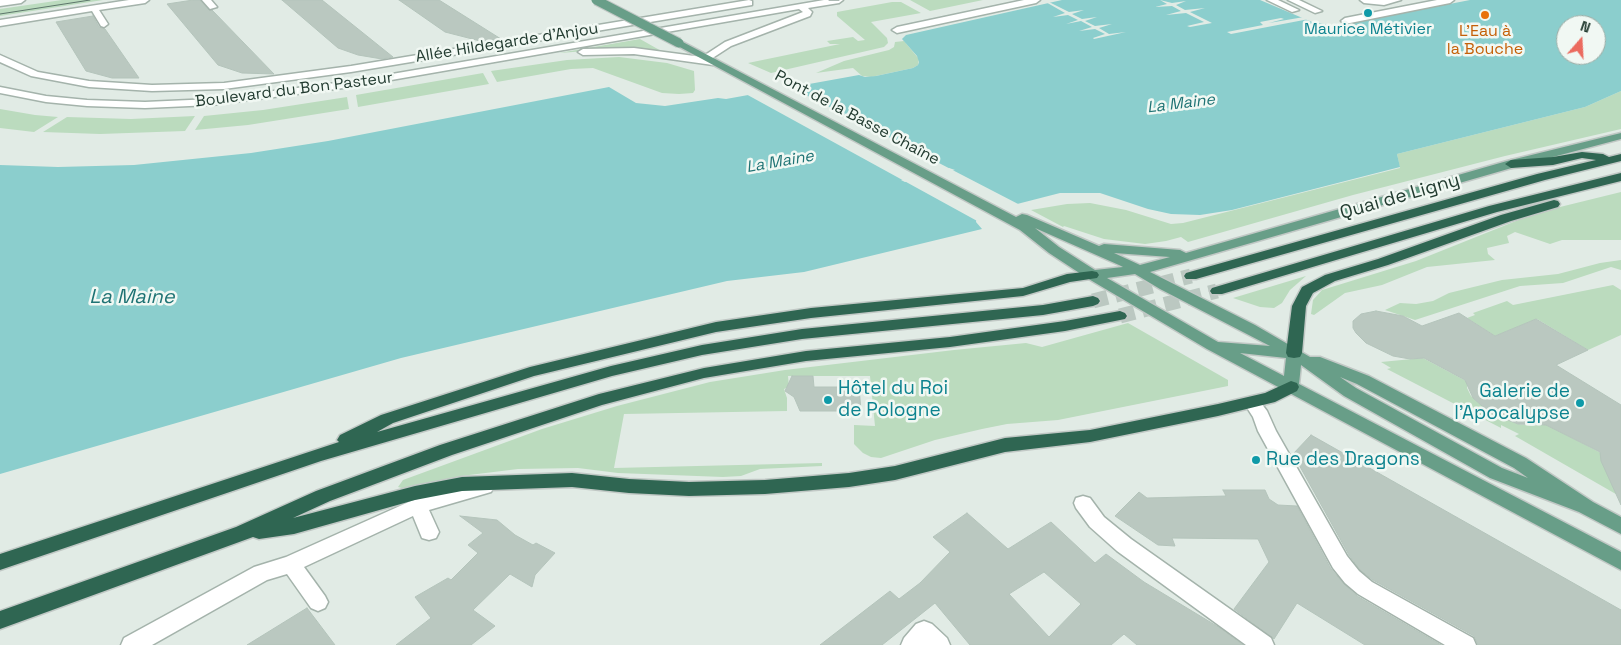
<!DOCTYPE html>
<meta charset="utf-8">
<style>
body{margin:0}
#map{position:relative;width:1621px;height:645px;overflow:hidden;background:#e1ebe5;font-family:"Space Grotesk",sans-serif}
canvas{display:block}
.north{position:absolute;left:1556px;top:15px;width:50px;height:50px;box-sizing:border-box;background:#f1f8f3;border:1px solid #9eaca5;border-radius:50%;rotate:19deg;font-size:14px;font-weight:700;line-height:20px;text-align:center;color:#223b30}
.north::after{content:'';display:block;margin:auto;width:18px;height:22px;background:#eb6b5f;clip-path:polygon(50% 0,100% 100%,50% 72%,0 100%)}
</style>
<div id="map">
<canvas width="1621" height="645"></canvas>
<div class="north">N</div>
</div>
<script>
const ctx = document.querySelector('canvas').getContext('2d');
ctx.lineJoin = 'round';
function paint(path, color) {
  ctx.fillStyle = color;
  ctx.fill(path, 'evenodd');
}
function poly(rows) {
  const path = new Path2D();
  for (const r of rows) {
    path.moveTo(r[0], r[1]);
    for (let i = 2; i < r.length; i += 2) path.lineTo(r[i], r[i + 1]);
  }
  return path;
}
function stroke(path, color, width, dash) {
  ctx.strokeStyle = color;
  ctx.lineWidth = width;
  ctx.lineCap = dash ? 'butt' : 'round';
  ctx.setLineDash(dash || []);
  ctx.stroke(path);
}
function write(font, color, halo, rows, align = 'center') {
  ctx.font = font + ' "Space Grotesk",sans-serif';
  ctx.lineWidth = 5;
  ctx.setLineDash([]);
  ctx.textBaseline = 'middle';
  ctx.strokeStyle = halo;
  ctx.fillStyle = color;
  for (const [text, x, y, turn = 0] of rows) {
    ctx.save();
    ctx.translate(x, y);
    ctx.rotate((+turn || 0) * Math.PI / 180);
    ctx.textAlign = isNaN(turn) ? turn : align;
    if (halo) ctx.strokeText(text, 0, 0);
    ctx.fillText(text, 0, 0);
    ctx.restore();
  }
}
const green = poly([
 [62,0,103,0,0,16,0,9],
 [910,0,983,0,930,11],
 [892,2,901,2,921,13,871,22,887,38,888,43,884,47,771,73,748,63,840,44,830,44,827,41,853,37,858,41,865,40,837,16,837,12],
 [640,39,663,52,614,49,559,53],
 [904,41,919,59,918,65,913,68,871,77,862,76,853,68,816,73,844,61,889,50,894,47,895,42],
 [619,57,667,63,694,71,695,90,693,93,679,94,662,93,593,68,571,69,497,82,491,71,567,60],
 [483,73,489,84,358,107,356,95],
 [1621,91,1621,129,1505,156,1353,195,1188,242,1181,237,1166,241,1145,244,1104,239,1064,226,1063,227,1031,210,1067,204,1090,203,1126,210,1171,224,1183,223,1400,168,1397,154,1585,107],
 [347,97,349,109,248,125,195,130,204,116,263,110],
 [0,109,35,115,58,117,34,132,0,128],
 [195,116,185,131,100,134,43,132,67,117,131,119],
 [1621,192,1621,240,1562,240,1550,244,1515,232,1507,236,1509,243,1487,248,1488,254,1495,260,1427,267,1382,285,1345,293,1314,315,1311,314,1313,300,1322,290,1416,261,1521,219,1560,207],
 [1621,260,1621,270,1611,267,1563,283,1520,286,1415,320,1385,310,1400,303,1416,304,1433,301,1449,293,1502,280,1558,274,1600,263],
 [1306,276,1290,290,1282,303,1274,308,1260,307,1233,298],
 [1613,285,1621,290,1621,335,1588,350,1537,319,1495,336,1467,318,1475,315,1473,313,1507,301,1513,305],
 [1128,323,1228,380,1228,386,1058,420,1007,424,982,429,935,440,881,458,871,457,863,453,854,444,854,425,875,426,870,376,788,376,789,387,784,389,787,398,787,411,624,414,614,468,822,463,822,466,760,469,741,476,723,477,618,473,578,468,518,469,461,476,405,489,398,487,403,480,542,429,617,406,710,382,785,370,954,350,1026,343,1042,347],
 [1423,358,1468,382,1467,388,1471,396,1490,413,1518,424,1532,426,1545,424,1601,453,1621,497,1515,436,1519,434,1501,425,1501,428,1387,369,1391,368,1381,362]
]);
const water = poly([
 [1062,0,1260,0,1312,22,1337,26,1470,0,1621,0,1621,91,1585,107,1397,154,1400,167,1232,210,1200,215,1171,214,1148,209,1100,193,1060,193,982,213,977,215,976,222,982,229,804,272,727,281,401,358,0,474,0,165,58,167,134,165,251,153,328,141,609,87,636,103,665,106,718,98,726,99,859,75,865,77,876,76,913,68,918,65,919,62,917,56,902,39,906,35],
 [1566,25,1596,25,1596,55,1566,55],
 [949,168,955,170,905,182,901,180]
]);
const pier = poly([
 [1160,0,1172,3,1186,1,1176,5,1185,10,1205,8,1190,12,1212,23,1190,27,1187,26,1204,22,1186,13,1166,15,1181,11,1172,6,1155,7,1167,4],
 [1044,1,1047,1,1069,12,1084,10,1072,14,1082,19,1097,17,1085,21,1095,26,1112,24,1099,28,1109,34,1126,32,1094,39,1093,38,1105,34,1095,29,1079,31,1092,27,1081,21,1066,24,1078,20,1068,15,1053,17,1065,13],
 [1301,15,1314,20,1309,19,1231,34,1227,32,1263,25,1260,22,1281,18,1284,19,1269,23,1304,17],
 [788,86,881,133,1022,206,983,215,980,217,979,222,744,93]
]);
const building = poly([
 [193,0,200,0,209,10,212,10,274,74,242,73,218,65,167,4,193,0],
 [282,0,322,0,393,57,382,59,358,55,338,48,282,0],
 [399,0,439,0,501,39,484,42,445,32,399,0],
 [93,16,99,27,105,29,139,78,112,78,86,71,56,22,93,16],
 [1376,311,1403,316,1422,326,1459,313,1495,336,1536,319,1588,350,1556,365,1621,405,1621,505,1601,461,1600,452,1546,425,1518,424,1490,413,1473,398,1465,380,1424,358,1410,359,1393,356,1366,343,1356,333,1353,328,1353,321,1361,314,1376,311],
 [792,376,813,376,814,387,859,387,861,411,800,411,794,397,785,391,792,376],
 [1311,435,1621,610,1621,645,1478,645,1474,636,1373,580,1360,570,1349,555,1293,454,1311,435],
 [1223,490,1265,490,1269,499,1278,505,1297,506,1331,569,1344,584,1357,596,1441,645,1365,645,1297,603,1274,639,1234,609,1269,562,1258,539,1172,538,1175,546,1158,545,1115,516,1139,492,1147,498,1226,496,1223,490],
 [967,513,1008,549,1051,522,1095,563,1106,554,1144,582,1220,628,1243,645,1137,645,1124,634,1111,645,970,645,935,603,882,645,820,645,890,591,899,599,920,583,950,552,933,537,967,513],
 [1044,572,1081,604,1049,637,1009,594,1044,572],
 [460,516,497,520,515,535,533,545,536,543,555,553,535,575,532,587,510,574,473,610,495,626,471,645,396,645,431,618,415,597,448,578,451,580,478,553,468,545,483,533,460,516],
 [307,608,335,645,247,645,307,608]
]);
const highwayTunnel = poly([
 [1093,301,1191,276],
 [1120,316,1217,291]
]);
const minor = poly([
 [0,0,25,0,21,3,0,6,0,0],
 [129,0,149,0,145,3,99,10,108,24,104,27,101,26,92,11,0,26,0,20,129,0],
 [202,0,211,0,217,7,210,9,202,0],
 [749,0,752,1,752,5,351,72,224,89,152,91,89,87,31,76,0,62,0,55,38,72,89,81,152,85,224,83,351,66,749,0],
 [824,0,843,0,839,3,808,8,812,12,810,16,731,46,711,59,718,62,713,65,634,54,583,55,578,52,583,49,634,48,702,57,725,42,803,12,799,9,351,87,212,105,145,108,87,106,46,102,0,93,0,87,46,96,87,100,145,102,212,99,351,81,824,0],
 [1024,0,1040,0,1036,3,897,33,892,30,897,27,1024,0],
 [1267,0,1278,0,1299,10,1292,12,1267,0],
 [1288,0,1299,0,1322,11,1315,13,1288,0],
 [1360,0,1401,0,1384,5,1364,3,1360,0],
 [1437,0,1454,0,1450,3,1345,24,1341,21,1345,18,1437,0],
 [1252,397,1258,399,1267,411,1276,431,1347,556,1359,571,1372,582,1473,638,1476,645,1445,645,1358,594,1345,583,1333,568,1258,431,1253,417,1244,403,1246,399,1252,397],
 [485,480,491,482,494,487,491,492,429,510,439,532,436,538,429,540,422,538,413,516,304,567,325,596,328,602,325,608,318,611,311,608,287,574,267,580,152,645,121,645,124,638,254,567,286,557,411,501,485,480],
 [1083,496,1090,498,1104,517,1131,539,1271,638,1274,645,1246,645,1117,551,1090,527,1076,508,1074,503,1076,498,1083,496],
 [924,621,932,624,947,638,950,645,901,645,904,638,916,624,924,621]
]);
const major = poly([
 [679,40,1016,217,1022,214,1027,215,1099,246,1104,244,1180,250,1186,253,1507,161,1621,133,1621,139,1515,167,1150,272,1255,325,1310,357,1320,357,1369,376,1526,458,1593,502,1621,517,1621,534,1579,512,1490,478,1344,396,1301,365,1299,384,1621,552,1621,570,1207,349,1087,278,1049,253,1020,230,676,45,676,41,679,40],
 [1035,228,1119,265,1123,267,1095,270,1059,247,1035,228],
 [1114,253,1170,257,1140,265,1114,253],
 [1135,274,1160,289,1270,346,1218,342,1107,278,1135,274],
 [1240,353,1286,358,1284,376,1240,353],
 [1340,377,1357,384,1514,468,1528,478,1502,468,1356,388,1340,377]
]);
const highway = poly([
 [1582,152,1603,154,1609,157,1621,154,1621,161,1545,180,1196,279,1186,279,1184,276,1186,273,1537,174,1596,160,1582,158,1553,165,1511,168,1505,164,1511,160,1553,157,1582,152],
 [1621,173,1621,181,1497,212,1222,294,1212,294,1210,291,1212,288,1489,206,1621,173],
 [1554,200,1558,201,1560,204,1558,207,1511,221,1388,265,1335,281,1313,293,1306,306,1302,353,1300,357,1294,358,1288,357,1286,353,1292,306,1302,287,1325,275,1378,259,1501,215,1554,200],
 [1092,271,1097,272,1099,275,1097,278,1070,282,1023,296,811,318,716,332,534,376,393,423,377,432,611,366,702,345,802,329,1043,305,1093,296,1098,298,1100,301,1098,304,1093,306,1043,315,802,339,702,355,612,376,321,461,0,570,0,554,339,442,337,440,340,435,381,415,530,367,716,322,811,308,1023,288,1067,274,1092,271],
 [1120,311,1125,313,1127,316,1125,319,1065,331,950,347,806,361,704,378,602,405,452,455,330,501,293,518,415,486,462,477,572,473,629,479,689,482,765,480,849,473,895,466,1005,438,1090,430,1218,404,1265,393,1291,381,1297,383,1299,387,1297,391,1275,402,1218,416,1090,442,1005,452,895,480,849,487,765,494,689,496,629,493,572,487,462,491,415,500,294,534,259,539,253,537,0,629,0,611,236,527,316,491,440,445,599,394,704,368,806,351,950,337,1065,321,1120,311]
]);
const tram = poly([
 [829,0,839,0],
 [0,14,90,0]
]);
const majorBridge = poly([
 [596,0,679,43]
]);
const markers = [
 [1368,13,5,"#0f9aa8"],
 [1485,15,5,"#e8710a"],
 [828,400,5,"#0f9aa8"],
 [1580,403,5,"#0f9aa8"],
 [1256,460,5,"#0f9aa8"]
];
const farCulturenames = [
 ["Maurice Métivier",1368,30]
];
const farFoodnames = [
 ["L'Eau à",1485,32],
 ["la Bouche",1485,50]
];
const farStreetnames = [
 ["Allée Hildegarde d'Anjou",507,43,-9],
 ["Boulevard du Bon Pasteur",294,90,-7],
 ["Pont de la Basse Chaîne",857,118,28]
];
const farWaternames = [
 ["La Maine",1181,104,-7],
 ["La Maine",780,162,-10]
];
const streetNames = [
 ["Quai de Ligny",1400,197,-16]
];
const cultureNames = [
 ["Hôtel du Roi",838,389],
 ["de Pologne",838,411],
 ["Galerie de",1570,392,"right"],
 ["l'Apocalypse",1570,414,"right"],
 ["Rue des Dragons",1266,460]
];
const waterNames = [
 ["La Maine",132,298]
];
paint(green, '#bbdbbe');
paint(water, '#8bcecd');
paint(pier, '#e1ebe5');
paint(building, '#bac8c0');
stroke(building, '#b4c4bb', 1);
stroke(highwayTunnel, '#bbc8c1', 15, [15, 8]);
stroke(minor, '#a4b3ab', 3);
stroke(major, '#c1c8c5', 3);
stroke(highway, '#c1c8c5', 3);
paint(minor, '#fff');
paint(major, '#689e88');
paint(highway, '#2f6652');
stroke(tram, '#5d766b', 1);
stroke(majorBridge, '#c1c8c5', 11, []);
stroke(majorBridge, '#689e88', 9);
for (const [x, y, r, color] of markers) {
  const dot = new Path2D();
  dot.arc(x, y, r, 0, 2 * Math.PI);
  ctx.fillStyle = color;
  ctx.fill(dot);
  stroke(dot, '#f1f8f3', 2);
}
write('16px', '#0d838f', '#f1f8f3', farCulturenames);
write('16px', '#c56008', '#f1f8f3', farFoodnames);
write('16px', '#223b30', '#f1f8f3', farStreetnames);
write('italic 16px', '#1f7374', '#f1f8f3', farWaternames);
write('19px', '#223b30', '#f1f8f3', streetNames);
write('19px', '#0d838f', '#f1f8f3', cultureNames, 'left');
write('italic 20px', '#1f7374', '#f1f8f3', waterNames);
</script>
